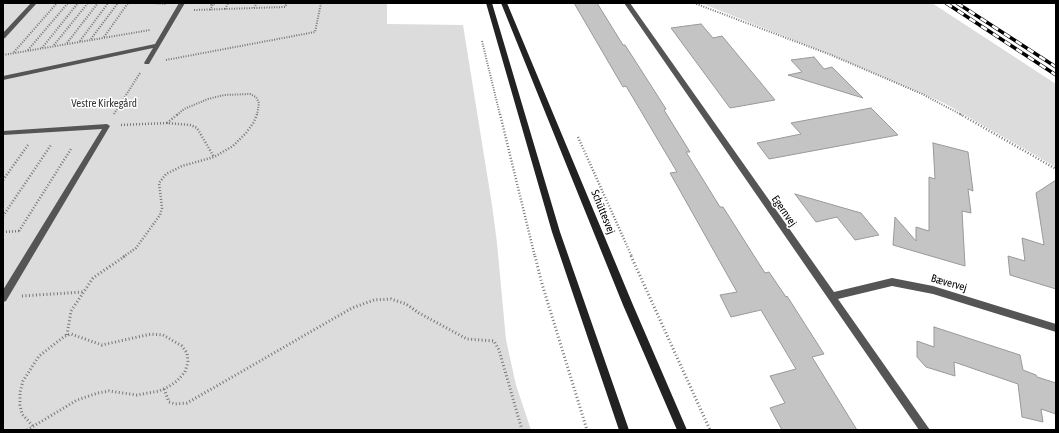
<!DOCTYPE html>
<meta charset="utf-8">
<style>
body{margin:0}
#map{position:relative;width:1059px;height:433px;overflow:hidden;background:#fff;font-family:"Asap Condensed",sans-serif}
canvas{display:block}
.frame{position:absolute;inset:0;border:4px solid #000;pointer-events:none}
</style>
<div id="map">
<canvas width="1059" height="433"></canvas>
<div class="frame"></div>
</div>
<script>
const ctx = document.querySelector('canvas').getContext('2d');
ctx.lineJoin = 'round';
function paint(path, color) {
  ctx.fillStyle = color;
  ctx.fill(path, 'evenodd');
}
function poly(rows) {
  const path = new Path2D();
  for (const r of rows) {
    path.moveTo(r[0], r[1]);
    for (let i = 2; i < r.length; i += 2) path.lineTo(r[i], r[i + 1]);
  }
  return path;
}
function stroke(path, color, width, dash) {
  ctx.strokeStyle = color;
  ctx.lineWidth = width;
  ctx.lineCap = dash ? 'butt' : 'round';
  ctx.setLineDash(dash || []);
  ctx.stroke(path);
}
function write(font, color, halo, rows, align = 'center') {
  ctx.font = font + ' "Asap Condensed",sans-serif';
  ctx.lineWidth = 3;
  ctx.setLineDash([]);
  ctx.textBaseline = 'middle';
  ctx.strokeStyle = halo;
  ctx.fillStyle = color;
  for (const [text, x, y, turn = 0] of rows) {
    ctx.save();
    ctx.translate(x, y);
    ctx.rotate((+turn || 0) * Math.PI / 180);
    ctx.textAlign = isNaN(turn) ? turn : align;
    if (halo) ctx.strokeText(text, 0, 0);
    ctx.fillText(text, 0, 0);
    ctx.restore();
  }
}
const green = poly([
 [3,3,387,3,387,24,463,25,492,205,497,243,506,340,516,385,531,430,3,430],
 [701,3,932,3,1056,84,1056,167,944,103,831,55]
]);
const building = poly([
 [574,3,597,3,623,45,625,45,666,109,664,110,690,152,686,152,720,207,723,207,765,273,769,272,786,297,787,296,824,354,812,357,857,430,782,430,770,408,785,403,770,376,796,369,761,310,731,317,720,295,737,292,670,173,677,172,626,86,623,87,574,3],
 [701,24,713,38,722,36,775,100,730,108,671,28,701,24],
 [814,57,824,69,832,67,863,98,788,75,802,72,791,60,814,57],
 [871,108,898,135,769,159,757,143,801,134,791,123,871,108],
 [933,143,968,152,973,191,968,189,971,213,962,211,965,266,893,245,895,217,916,241,916,227,929,231,929,177,935,179,933,143],
 [1056,180,1056,289,1010,275,1008,256,1025,261,1022,238,1044,245,1036,193,1056,180],
 [795,194,861,213,879,235,855,240,837,217,816,222,795,194],
 [934,327,1020,355,1023,370,1036,375,1037,377,1056,383,1056,414,1041,409,1043,422,1022,417,1018,384,954,362,955,376,926,367,917,357,917,341,934,347,934,327]
]);
const pathFar2 = poly([
 [152,3,166,4],
 [210,3,210,5,213,4],
 [239,3,245,3],
 [694,3,831,55,922,94,962,115],
 [254,8,257,3],
 [225,9,228,3],
 [194,10,285,7,287,3],
 [210,10,213,4,216,3],
 [104,37,128,3],
 [91,39,118,3],
 [80,41,108,3],
 [482,41,500,115],
 [67,43,98,3],
 [54,45,88,3],
 [42,48,78,3],
 [28,50,68,3],
 [14,52,57,3],
 [3,55,150,30],
 [166,60,315,32,321,3],
 [114,114,140,73],
 [177,115,184,109,208,99,224,95,250,94,256,97,259,103,257,115]
]);
const pathFar1 = poly([
 [500,114,535,257],
 [960,114,1056,169],
 [167,123,178,114],
 [121,125,167,123,191,125,197,128,214,157],
 [578,137,632,257],
 [3,180,28,145],
 [3,216,51,145],
 [19,231,71,149],
 [3,232,20,231],
 [123,257,136,248,160,215,162,208,159,183,166,174,182,166,214,157,233,146,246,133,254,122,257,114]
]);
const path = poly([
 [535,256,542,284,587,430],
 [631,256,710,430],
 [22,296,83,292],
 [67,335,71,311,93,278,125,256],
 [164,389,169,402,175,404,187,403,352,308,374,300,391,299,406,304,419,313,467,339,494,341,499,350,522,430],
 [27,430,77,400,98,393,109,391,137,395,159,391,168,387,177,381,185,372,188,362,187,353,182,346,163,335,151,334,102,345,71,334,65,336,39,356,23,381,20,392,20,405,22,414,33,426]
]);
const service = poly([
 [31,3,37,3,5,38,3,39,3,33,31,3],
 [179,3,185,3,149,64,145,64,144,63,153,48,3,80,3,76,155,44,179,3],
 [107,124,110,126,6,301,3,302,3,290,102,129,3,135,3,131,107,124]
]);
const minor = poly([
 [624,3,630,3,834,292,892,278,933,286,1056,324,1056,332,933,294,892,286,838,299,930,430,919,430,624,3]
]);
const secondary = poly([
 [486,3,492,3,560,232,629,430,619,430,552,232,486,3],
 [501,3,507,3,633,305,687,430,677,430,623,305,501,3]
]);
const rail = poly([
 [946,3,1056,75],
 [957,3,1056,67]
]);
const parkNames = [
 ["Vestre Kirkegård",104,104]
];
const streetNames = [
 ["Egernvej",784,211,55],
 ["Schüttesvej",603,212,68],
 ["Bævervej",949,283,16]
];
paint(green, '#dcdcdc');
paint(building, '#c4c4c4');
stroke(building, '#999', 1);
stroke(pathFar2, '#777', 2, [1, 1.5]);
stroke(pathFar1, '#777', 2.5, [1, 2]);
stroke(path, '#777', 3, [1, 2.5]);
paint(service, '#555');
paint(minor, '#555');
paint(secondary, '#222');
stroke(rail, '#000', 3.5);
stroke(rail, '#fff', 2.5, [7]);
write('11px', '#333', '#fff', parkNames);
write('11px', '#000', '#fff', streetNames);
</script>
